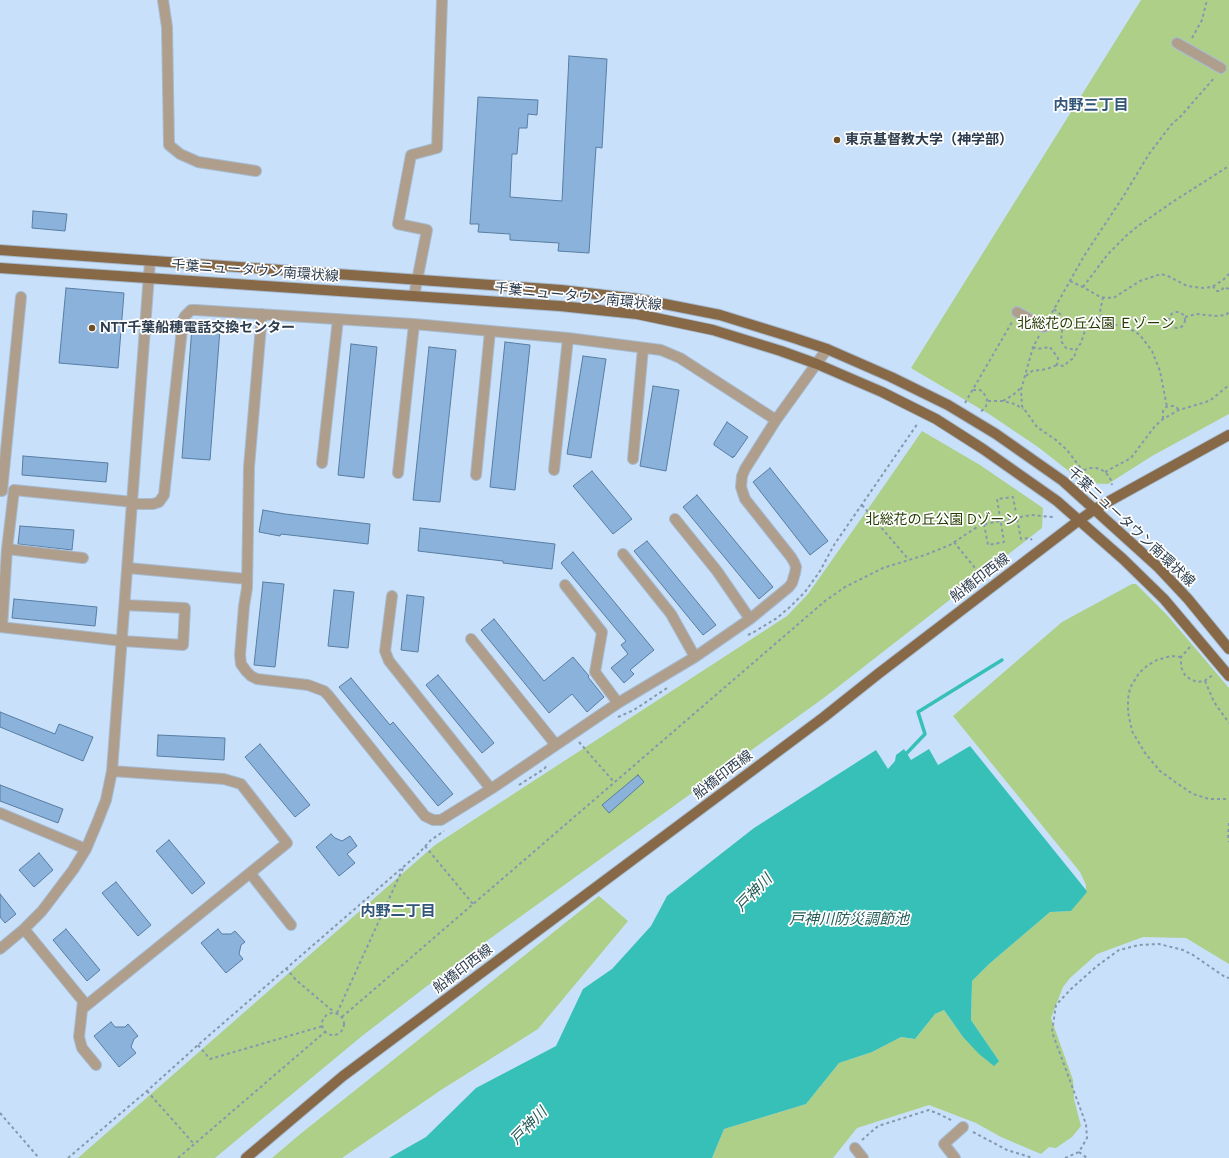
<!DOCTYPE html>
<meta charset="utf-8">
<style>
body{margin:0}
canvas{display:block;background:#c8e0f9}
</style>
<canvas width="1229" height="1158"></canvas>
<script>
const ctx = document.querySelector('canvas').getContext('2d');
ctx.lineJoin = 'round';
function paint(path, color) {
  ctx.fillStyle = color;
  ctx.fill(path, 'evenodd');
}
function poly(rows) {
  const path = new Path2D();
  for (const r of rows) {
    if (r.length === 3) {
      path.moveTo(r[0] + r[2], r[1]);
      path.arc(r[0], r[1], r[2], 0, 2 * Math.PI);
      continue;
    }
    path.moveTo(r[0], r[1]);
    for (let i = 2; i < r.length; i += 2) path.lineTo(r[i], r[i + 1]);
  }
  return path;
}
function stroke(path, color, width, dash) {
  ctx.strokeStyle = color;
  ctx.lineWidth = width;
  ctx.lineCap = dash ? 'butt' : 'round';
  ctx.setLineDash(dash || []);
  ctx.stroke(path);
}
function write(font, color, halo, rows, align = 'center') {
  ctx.font = font + ' Figtree,"Noto Sans JP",sans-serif';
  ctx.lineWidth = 3.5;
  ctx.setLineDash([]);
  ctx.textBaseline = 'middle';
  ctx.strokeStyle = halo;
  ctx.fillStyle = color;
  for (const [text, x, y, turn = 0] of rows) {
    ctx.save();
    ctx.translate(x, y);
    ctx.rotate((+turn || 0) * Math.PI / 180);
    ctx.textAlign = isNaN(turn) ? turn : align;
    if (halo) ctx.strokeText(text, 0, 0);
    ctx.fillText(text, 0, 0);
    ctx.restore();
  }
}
const green = poly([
 [1141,0,1229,0,1229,414,1152,456,1108,484,1084,483,1038,447,989,414,911,368],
 [922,431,980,465,1043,508,1042,528,825,697,470,953,362,1036,215,1158,78,1158,435,845,787,616,808,594,868,509],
 [1132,584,1136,584,1167,615,1229,688,1229,964,1186,938,1143,937,1097,954,1070,978,1063,987,1051,1018,1073,1080,1074,1099,1081,1126,1072,1137,1056,1148,1049,1147,1041,1154,1001,1137,976,1123,929,1105,857,1128,833,1158,712,1158,724,1129,806,1104,839,1063,872,1052,901,1037,915,1039,935,1014,944,1010,963,1037,999,1061,971,1020,972,981,989,964,1050,912,1071,911,1086,892,1086,885,1080,872,953,716,1062,622],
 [599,896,628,921,538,1029,441,1090,342,1158,272,1158,299,1135]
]);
const water = poly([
 [970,746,1086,890,1087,892,1071,911,1050,912,989,964,972,981,971,1020,999,1061,994,1066,979,1054,963,1037,944,1010,935,1014,915,1039,901,1037,872,1052,839,1063,806,1104,724,1129,712,1158,389,1158,426,1137,476,1088,556,1046,583,989,612,969,651,926,667,896,754,828,876,750,888,769,895,761,896,755,904,749,911,760,929,749,938,765]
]);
const stream = poly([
 [904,756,925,734,918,712,1002,660]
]);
const building = poly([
 [569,56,607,59,602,148,596,147,589,253,558,251,559,243,510,240,510,234,478,232,479,224,470,224,478,97,538,100,537,115,528,114,527,128,519,128,517,154,512,154,510,197,562,201,569,56],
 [33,211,67,214,65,231,32,228,33,211],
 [66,288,124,293,118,368,59,363,66,288],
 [192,327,220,329,210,460,182,458,192,327],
 [505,342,530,345,515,490,490,487,505,342],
 [351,344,377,347,364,478,338,475,351,344],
 [429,347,456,350,440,502,413,500,429,347],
 [583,356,606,359,591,458,567,454,583,356],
 [653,386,679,390,666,471,640,466,653,386],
 [727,422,748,437,734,457,733,456,733,458,714,445,714,443,727,422],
 [23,456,108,463,106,482,22,475,23,456],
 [770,468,828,541,810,555,753,482,770,468],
 [592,471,632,519,613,534,573,486,592,471],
 [697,495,773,587,759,599,683,507,697,495],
 [263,510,285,514,370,524,368,544,281,534,280,536,259,532,263,510],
 [20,526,74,530,72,550,18,544,20,526],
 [420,528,555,544,552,569,503,563,503,561,418,551,420,528],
 [647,541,716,625,703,635,634,551,647,541],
 [573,552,654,650,630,670,634,674,624,683,611,668,628,654,621,645,626,641,561,563,573,552],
 [263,582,284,584,275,667,254,665,263,582],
 [334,590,354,592,348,648,328,646,334,590],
 [407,595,424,597,418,652,401,650,407,595],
 [14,599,97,607,95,626,12,618,14,599],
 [494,619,544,681,573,657,589,676,588,677,604,697,587,712,572,694,549,713,481,630,494,619],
 [438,675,494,743,482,753,426,685,438,675],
 [351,678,390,725,393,722,453,794,438,806,339,687,351,678],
 [0,712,55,734,59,724,93,737,83,761,0,727,0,712],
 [158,735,225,738,224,760,157,756,158,735],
 [260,744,310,805,295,817,245,757,260,744],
 [638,775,644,782,609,813,602,805,638,775],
 [0,785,63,809,58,823,0,801,0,785],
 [331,834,335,838,342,841,350,836,357,846,347,854,355,863,339,876,316,847,331,834],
 [169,840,205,883,192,894,156,851,169,840],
 [39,853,53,870,34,887,19,870,39,853],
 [116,882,151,925,138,936,102,893,116,882],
 [0,894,16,914,5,923,0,917,0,894],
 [66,929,100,970,87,981,53,940,66,929],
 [218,929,222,934,231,934,235,931,245,942,241,945,239,954,243,959,226,973,201,943,218,929],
 [111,1022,115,1027,125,1027,128,1024,138,1036,134,1039,131,1047,136,1053,119,1067,94,1036,111,1022]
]);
const path = poly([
 [1192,38,1202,20,1207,0],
 [1070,281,1083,287,1100,297,1107,298,1115,297,1140,281,1161,274,1168,276,1187,286,1203,288,1212,287,1223,280,1229,274],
 [1213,286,1216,291,1221,291,1224,287,1229,289],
 [1083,287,1108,254,1127,235,1138,226,1174,201,1229,166],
 [1103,297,1100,312,1102,317,1106,322,1113,325,1121,325,1134,331,1140,335,1152,351,1160,371,1167,407],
 [1054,309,1060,314,1063,322,1061,341,1066,348,1076,350],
 [1177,320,8],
 [1185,317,1196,314,1216,316,1226,315,1229,312],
 [1049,318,1084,256,1123,197,1149,154,1171,125,1181,116,1215,77],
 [1039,336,1033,347,1021,390,1022,406,1037,427,1056,440,1067,450,1083,471],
 [1033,347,1037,349,1050,347,1058,358,1057,365,1064,366,1069,361,1074,358,1076,350,1081,343,1087,324,1095,319,1102,317],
 [1026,376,1032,371,1047,369,1057,365],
 [973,390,980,390,983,392,987,399,986,406,984,409,980,412],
 [988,401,1003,401,1015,404,1023,409],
 [1003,401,1013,395,1022,387],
 [965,403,1012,322],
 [1163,419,1163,411,1166,407,1169,406,1175,406,1179,410],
 [1105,472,1131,458,1155,426,1163,419,1179,410,1206,402,1212,399,1229,385],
 [1076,479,1080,473,1084,470,1090,468,1096,468,1102,470,1107,474,1111,480,1112,485],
 [862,505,909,560],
 [984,524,988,545,1004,542,997,499,1013,497,1021,539,1030,538,1032,540],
 [954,542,983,578],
 [748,635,754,632,777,618,791,606,805,592,820,571,834,545,918,423],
 [1190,647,1181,657,1181,667,1185,675,1190,679,1197,682,1204,681,1213,675],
 [1181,657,1171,656,1157,660,1148,665,1139,673,1130,688,1128,699,1128,712,1132,731,1145,753,1160,771,1178,784,1193,794,1209,799,1229,799],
 [1205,681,1214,702,1229,723],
 [618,717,634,710,667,688],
 [579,742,614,782],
 [519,785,544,769,548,764],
 [1229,823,1228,835,1229,842],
 [425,846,473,904],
 [286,968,296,980,334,1012],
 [337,1013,404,866],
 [333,1024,11],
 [342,1017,825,601,845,587,883,568,925,555,950,545,980,525,1031,515,1053,517],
 [198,1045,210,1059,323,1026],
 [147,1091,194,1144],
 [0,1113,39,1158],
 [973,1132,1007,1150,1033,1158],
 [862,1140,878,1126,929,1110,939,1114,953,1121],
 [1079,1152,1087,1158],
 [68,1158,147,1091,198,1045,417,855,431,840,444,831],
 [178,1158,326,1031],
 [1065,1158,1079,1152,1087,1138,1086,1124,1052,1032,1056,1005,1071,989,1097,966,1119,950,1139,945,1159,944,1183,950,1193,955,1225,977,1229,978]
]);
const minor = poly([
 [163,0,167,27,169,145,180,154,198,162,256,171],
 [1177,43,1221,68],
 [414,296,427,230,398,224,411,155,437,148,442,0],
 [1017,312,1044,327],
 [262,314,249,467,247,588,244,606,240,655,241,664,246,671,251,676,257,679,308,685,324,691,328,695,425,816,433,820,441,820,491,789,618,703,695,657,750,619,789,587,792,583,795,573,796,567,794,562,791,557,745,499,741,487,742,476,745,469,776,420,827,349],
 [633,459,643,348],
 [322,463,338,319],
 [554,470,568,338],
 [398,473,414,324],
 [476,475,490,331],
 [2,491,21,297],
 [132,504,153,504,159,502,164,495,183,320,185,316,191,310,196,310,414,324,568,338,661,350,680,358,776,420],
 [675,519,717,571,750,619],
 [7,549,83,558],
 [623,554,671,614,695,657],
 [128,568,247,579],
 [565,585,602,632,595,672,618,703],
 [392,596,385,651,389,661,491,789],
 [0,627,123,641,183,645,185,608,125,605],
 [2,627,7,549,14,490,133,502],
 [471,639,556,745],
 [112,771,224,779,241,784,287,843,250,873,291,925],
 [0,813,86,849],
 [24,929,83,1001,79,1037,82,1048,96,1065],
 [0,949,24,929,42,911,73,870,86,849,97,823,106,800,112,771,150,261],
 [82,1009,250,873],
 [855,1148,863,1158],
 [955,1158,944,1144,963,1127]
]);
const major = poly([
 [0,250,561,290,639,299,720,315,791,337,827,349,891,377,948,405,996,434,1063,481,1158,567,1188,599,1229,649],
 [0,268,560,306,637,314,713,330,781,351,817,364,882,392,936,419,983,449,1057,501,1123,559,1164,599,1229,676],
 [246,1158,343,1076,824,717,878,674,1078,521,1095,509,1229,435]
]);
const markers = [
 [837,140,4,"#704e26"],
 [92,328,4,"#704e26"]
];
const poiNames = [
 ["東京基督教大学（神学部）",845,140],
 ["NTT千葉船穂電話交換センター",100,328]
];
const streetNames = [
 ["千葉ニュータウン南環状線",255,271,4],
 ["千葉ニュータウン南環状線",578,297,6],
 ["千葉ニュータウン南環状線",1131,527,43],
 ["船橋印西線",980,578,-37],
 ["船橋印西線",723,775,-37],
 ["船橋印西線",463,969,-37]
];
const parkNames = [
 ["北総花の丘公園 Ｅゾーン",1096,324],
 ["北総花の丘公園 Dゾーン",942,520]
];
const neighbourhoodNames = [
 ["内野三丁目",1091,106],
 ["内野二丁目",398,912]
];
const waterNames = [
 ["戸神川",754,893,-46],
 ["戸神川防災調節池",849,920],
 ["戸神川",529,1126,-46]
];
paint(green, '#aecf88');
paint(water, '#36c0b7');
stroke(stream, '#36c0b7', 3.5);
paint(building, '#8ab2da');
stroke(building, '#587da3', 1);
stroke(minor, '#a6bcd3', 12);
stroke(major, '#a6bcd3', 12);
stroke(path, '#8499ae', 2, [3, 3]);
stroke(minor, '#af9e8c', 10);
stroke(major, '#876948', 10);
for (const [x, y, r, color] of markers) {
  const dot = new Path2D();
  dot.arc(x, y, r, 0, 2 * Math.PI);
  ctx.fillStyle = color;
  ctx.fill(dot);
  stroke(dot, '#fefefe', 1.5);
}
write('bold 14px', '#2d3d4e', '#fefefe', poiNames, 'left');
write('14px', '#2d3d4e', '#fefefe', streetNames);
write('14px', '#253b00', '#fefefe', parkNames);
write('bold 15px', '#315679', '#fefefe', neighbourhoodNames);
write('italic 15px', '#255c58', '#fefefe', waterNames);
</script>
